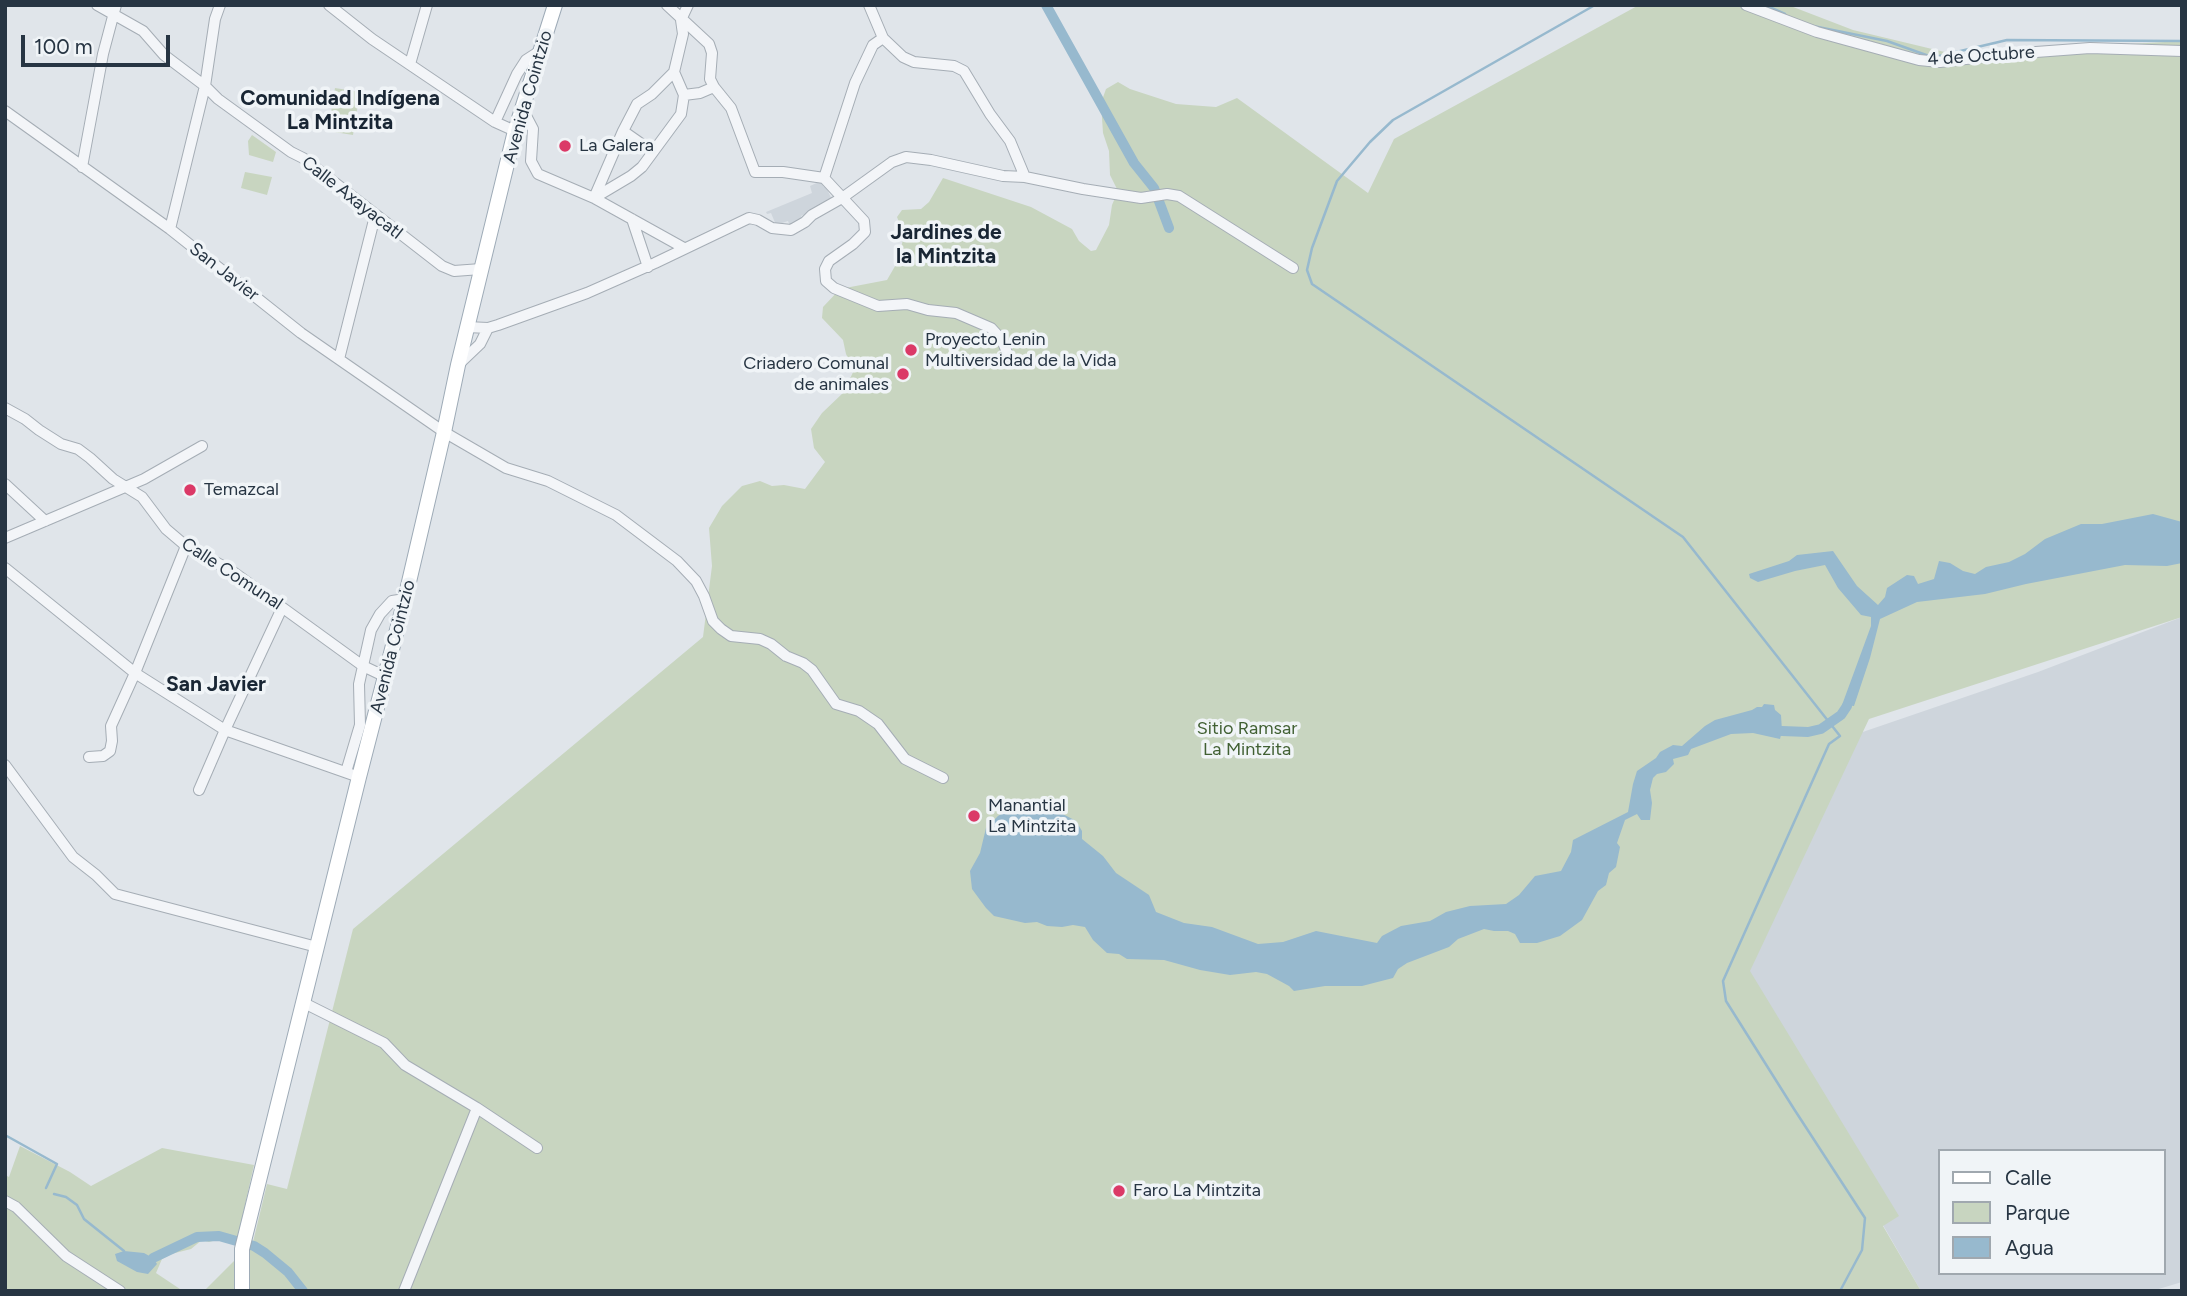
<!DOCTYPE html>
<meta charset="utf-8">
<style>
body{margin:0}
#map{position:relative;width:2187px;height:1296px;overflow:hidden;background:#e0e5ea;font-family:Figtree,sans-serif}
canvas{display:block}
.frame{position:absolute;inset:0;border:7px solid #273543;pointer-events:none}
.legend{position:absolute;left:1938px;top:1149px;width:228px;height:126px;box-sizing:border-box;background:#f0f4f7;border:2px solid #a0a8af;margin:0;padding:9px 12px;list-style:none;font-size:21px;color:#273543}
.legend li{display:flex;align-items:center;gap:14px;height:35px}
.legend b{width:35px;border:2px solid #a0a8af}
.scale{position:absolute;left:21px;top:35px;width:149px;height:32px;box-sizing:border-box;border:4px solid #273543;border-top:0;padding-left:9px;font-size:21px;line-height:24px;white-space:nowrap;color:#273543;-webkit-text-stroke:5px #f0f4f7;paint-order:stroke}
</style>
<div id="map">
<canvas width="2187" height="1296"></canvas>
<div class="frame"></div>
<ul class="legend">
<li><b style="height:9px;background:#fff"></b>Calle</li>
<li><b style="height:19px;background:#c8d5c0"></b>Parque</li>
<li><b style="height:19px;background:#97b9ce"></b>Agua</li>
</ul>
<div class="scale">100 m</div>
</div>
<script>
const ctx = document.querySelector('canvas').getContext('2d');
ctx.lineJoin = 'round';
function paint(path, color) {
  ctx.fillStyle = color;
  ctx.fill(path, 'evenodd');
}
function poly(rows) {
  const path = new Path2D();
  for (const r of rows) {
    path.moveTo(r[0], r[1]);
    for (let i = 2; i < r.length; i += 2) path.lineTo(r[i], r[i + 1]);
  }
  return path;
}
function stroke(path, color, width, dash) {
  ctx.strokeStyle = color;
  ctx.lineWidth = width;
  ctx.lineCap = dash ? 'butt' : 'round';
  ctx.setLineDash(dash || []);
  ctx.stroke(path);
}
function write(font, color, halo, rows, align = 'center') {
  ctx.font = font + ' Figtree,sans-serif';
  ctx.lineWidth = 7;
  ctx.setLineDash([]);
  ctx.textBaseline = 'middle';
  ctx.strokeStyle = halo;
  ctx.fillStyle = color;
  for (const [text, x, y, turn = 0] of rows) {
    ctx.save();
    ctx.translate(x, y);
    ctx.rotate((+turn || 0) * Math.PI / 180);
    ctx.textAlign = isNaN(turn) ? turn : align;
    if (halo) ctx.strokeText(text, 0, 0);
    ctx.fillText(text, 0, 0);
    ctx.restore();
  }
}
const built = poly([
 [821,181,824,187,826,187,833,202,801,216,803,221,790,226,788,221,776,225,771,213,767,214,766,212,812,193,810,186],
 [2182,617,2182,1282,2152,1291,1921,1291,1883,1225,1737,988,1854,735,2038,672],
 [1940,1151,2164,1151,2164,1273,1940,1273]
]);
const green = poly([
 [1639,5,1788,5,1853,30,1953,54,2182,41,2182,617,1869,719,1750,971,1899,1216,1883,1226,1921,1291,204,1291,253,1242,267,1184,287,1189,353,929,703,637,712,566,709,528,722,506,742,486,760,481,772,486,784,485,805,489,825,462,814,448,811,429,822,413,844,392,854,370,846,354,843,340,822,318,823,307,840,289,887,280,898,261,904,235,897,217,902,210,921,209,929,202,943,178,1031,207,1072,229,1079,241,1091,251,1096,250,1109,225,1112,205,1118,191,1110,175,1109,151,1103,133,1101,103,1106,89,1118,82,1130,89,1176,104,1216,107,1237,98,1368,193,1394,139],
 [335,88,360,92,353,135,328,131],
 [252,135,276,152,273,162,249,155,248,141],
 [245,172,272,177,267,195,241,188],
 [20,1146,70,1172,91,1186,162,1148,254,1165,236,1245,220,1239,209,1242,202,1240,191,1249,171,1254,162,1259,156,1273,183,1291,5,1291,5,1175,9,1177]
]);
const water = poly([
 [2153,514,2182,522,2182,563,2167,566,2125,565,2026,584,1985,594,1917,602,1880,619,1870,658,1854,706,1842,705,1871,626,1871,617,1861,615,1838,588,1825,565,1795,571,1758,582,1750,578,1749,574,1789,561,1797,555,1833,551,1857,586,1878,605,1885,597,1887,588,1907,575,1914,576,1918,584,1934,579,1939,561,1950,563,1963,571,1975,574,1986,567,2009,562,2025,554,2045,539,2081,524,2102,524],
 [1764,704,1774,705,1775,710,1781,715,1782,731,1780,739,1753,733,1731,734,1691,749,1688,755,1673,759,1674,764,1666,772,1657,774,1653,778,1650,790,1652,803,1650,820,1641,820,1637,814,1625,820,1617,843,1620,847,1616,867,1609,873,1606,885,1598,891,1582,920,1560,936,1537,943,1520,943,1515,934,1508,931,1494,931,1484,929,1458,939,1449,947,1407,963,1398,969,1393,978,1362,986,1325,986,1294,991,1289,986,1267,974,1256,972,1230,975,1200,970,1164,960,1127,959,1119,954,1107,953,1093,940,1085,927,1073,925,1062,927,1047,926,1037,922,1025,923,994,916,986,908,972,889,970,871,980,853,986,828,998,816,1014,806,1031,804,1061,813,1076,821,1082,831,1082,839,1103,856,1116,873,1149,895,1156,912,1184,923,1212,927,1258,944,1283,942,1316,931,1377,943,1382,936,1401,926,1430,921,1446,912,1470,906,1506,904,1519,895,1535,876,1561,871,1571,852,1573,840,1628,812,1633,784,1637,771,1656,758,1660,752,1673,745,1682,746,1705,726,1715,720,1752,710,1757,707,1762,707],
 [124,1251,144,1253,153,1258,157,1264,148,1274,137,1272,117,1261,115,1254]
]);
const stream = poly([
 [1595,5,1393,120,1370,142,1337,181,1312,248,1307,270,1312,284,1683,537,1840,736,1829,744,1723,981,1726,1001,1794,1109,1865,1218,1862,1250,1840,1291],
 [1765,5,1785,14],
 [1813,26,1887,41,1929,56],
 [1935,57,2007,40,2182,41],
 [5,1135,57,1164,46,1188],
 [54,1194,66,1197,77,1205,84,1219,124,1251]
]);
const canal = poly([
 [1046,5,1134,163,1154,188,1169,228],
 [1782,731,1808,732,1821,729,1841,715,1847,706],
 [153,1258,197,1237,219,1236,254,1246,265,1253,288,1272,303,1291]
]);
const minor = poly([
 [97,5,143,31,164,55,205,86,218,99,291,152,303,158,442,266,454,271,481,269],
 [329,5,372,39,495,122,515,131],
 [667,5,709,44,712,53,710,79,714,87,731,108,755,172,783,172,824,178,864,221,865,232,853,244,829,261,825,269,826,281,834,288,878,306,907,304,928,310,956,313,991,328,1002,340,1008,355],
 [869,5,883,38,903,57,914,62,954,66,964,71,990,114,1010,141,1025,177],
 [1746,5,1817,32,1919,60,1940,62,2009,54,2090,48,2182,51],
 [410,64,427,5],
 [684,95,700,93,714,87],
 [522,108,533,129,531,161,538,174,594,198,684,248],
 [5,111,170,229,301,333,444,432,506,468,548,481,616,515,677,561,696,581,704,596,713,621,721,629,731,636,760,639,771,644,786,656,803,663,812,670,836,704,859,711,878,724,905,759,943,778],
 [495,122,517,74,526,60,540,51],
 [623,131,653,152],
 [82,167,103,54,116,5],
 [824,178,855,83,873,45,883,38],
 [594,198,631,176,642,167,681,114,684,95,674,72,683,34,681,20,688,5],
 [594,198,623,131,637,104,652,94,674,72],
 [632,219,648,267],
 [170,229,205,86,215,19,220,5],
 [467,327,488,328,498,325,587,293,655,263,749,218,758,220,772,228,791,230,805,222,812,215,842,198,892,162,906,157,931,160,1003,176,1025,177,1083,189,1141,198,1167,194,1179,196,1293,268],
 [339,359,375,216],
 [458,365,480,344,488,328],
 [5,408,25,419,39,430,61,444,78,449,90,458,113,479,142,497,166,529,186,546,232,571,363,666,386,677],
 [5,484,45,521],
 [5,538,144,479,202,446],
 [5,568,135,673,225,730,359,777],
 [89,757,103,756,110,751,112,741,111,726,135,673,186,546],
 [5,765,73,857,96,875,115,894,317,947],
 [346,772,360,725,359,684,371,630,380,614,392,601,405,599],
 [199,790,225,730,282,608],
 [304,1003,384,1043,405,1065,477,1108,537,1148],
 [5,1201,16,1207,66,1256,120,1291],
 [404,1291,477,1108]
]);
const major = poly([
 [242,1291,242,1249,245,1237,359,777,405,599,444,432,458,365,515,131,555,5]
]);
const markers = [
 [565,146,7,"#db3967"],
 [911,350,7,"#db3967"],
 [903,374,7,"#db3967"],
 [190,490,7,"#db3967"],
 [974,816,7,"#db3967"],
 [1119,1191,7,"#db3967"]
];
const streetNames = [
 ["4 de Octubre",1981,56,-4],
 ["Avenida Cointzio",528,97,-74],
 ["Calle Axayacatl",352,198,38],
 ["San Javier",224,272,38],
 ["Calle Comunal",232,574,33],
 ["Avenida Cointzio",393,647,-76]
];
const poiNames = [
 ["La Galera",579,146],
 ["Proyecto Lenin",925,340],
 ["Multiversidad de la Vida",925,361],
 ["Criadero Comunal",889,364,"right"],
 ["de animales",889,385,"right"],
 ["Temazcal",204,490],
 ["Manantial",988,806],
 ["La Mintzita",988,827],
 ["Faro La Mintzita",1133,1191]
];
const parkNames = [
 ["Sitio Ramsar",1247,729],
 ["La Mintzita",1247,750]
];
const quarterNames = [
 ["Comunidad Indígena",340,99],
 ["La Mintzita",340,123],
 ["Jardines de",946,233],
 ["la Mintzita",946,257],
 ["San Javier",216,685]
];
paint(built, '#ced5dc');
paint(green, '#c8d5c0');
paint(water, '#97b9ce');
stroke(stream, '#97b9ce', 2.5);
stroke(canal, '#97b9ce', 10);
stroke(minor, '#a5adb5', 12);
stroke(major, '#9eabb7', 16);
stroke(minor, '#f3f5f8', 10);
stroke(major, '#fff', 14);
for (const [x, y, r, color] of markers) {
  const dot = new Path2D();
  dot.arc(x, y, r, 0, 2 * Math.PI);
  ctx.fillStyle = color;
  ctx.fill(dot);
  stroke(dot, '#f0f4f7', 2.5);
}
write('18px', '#273543', '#f0f4f7', streetNames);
write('18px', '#273543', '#f0f4f7', poiNames, 'left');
write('18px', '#416033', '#f0f4f7', parkNames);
write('bold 21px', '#192634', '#f0f4f7', quarterNames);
</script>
